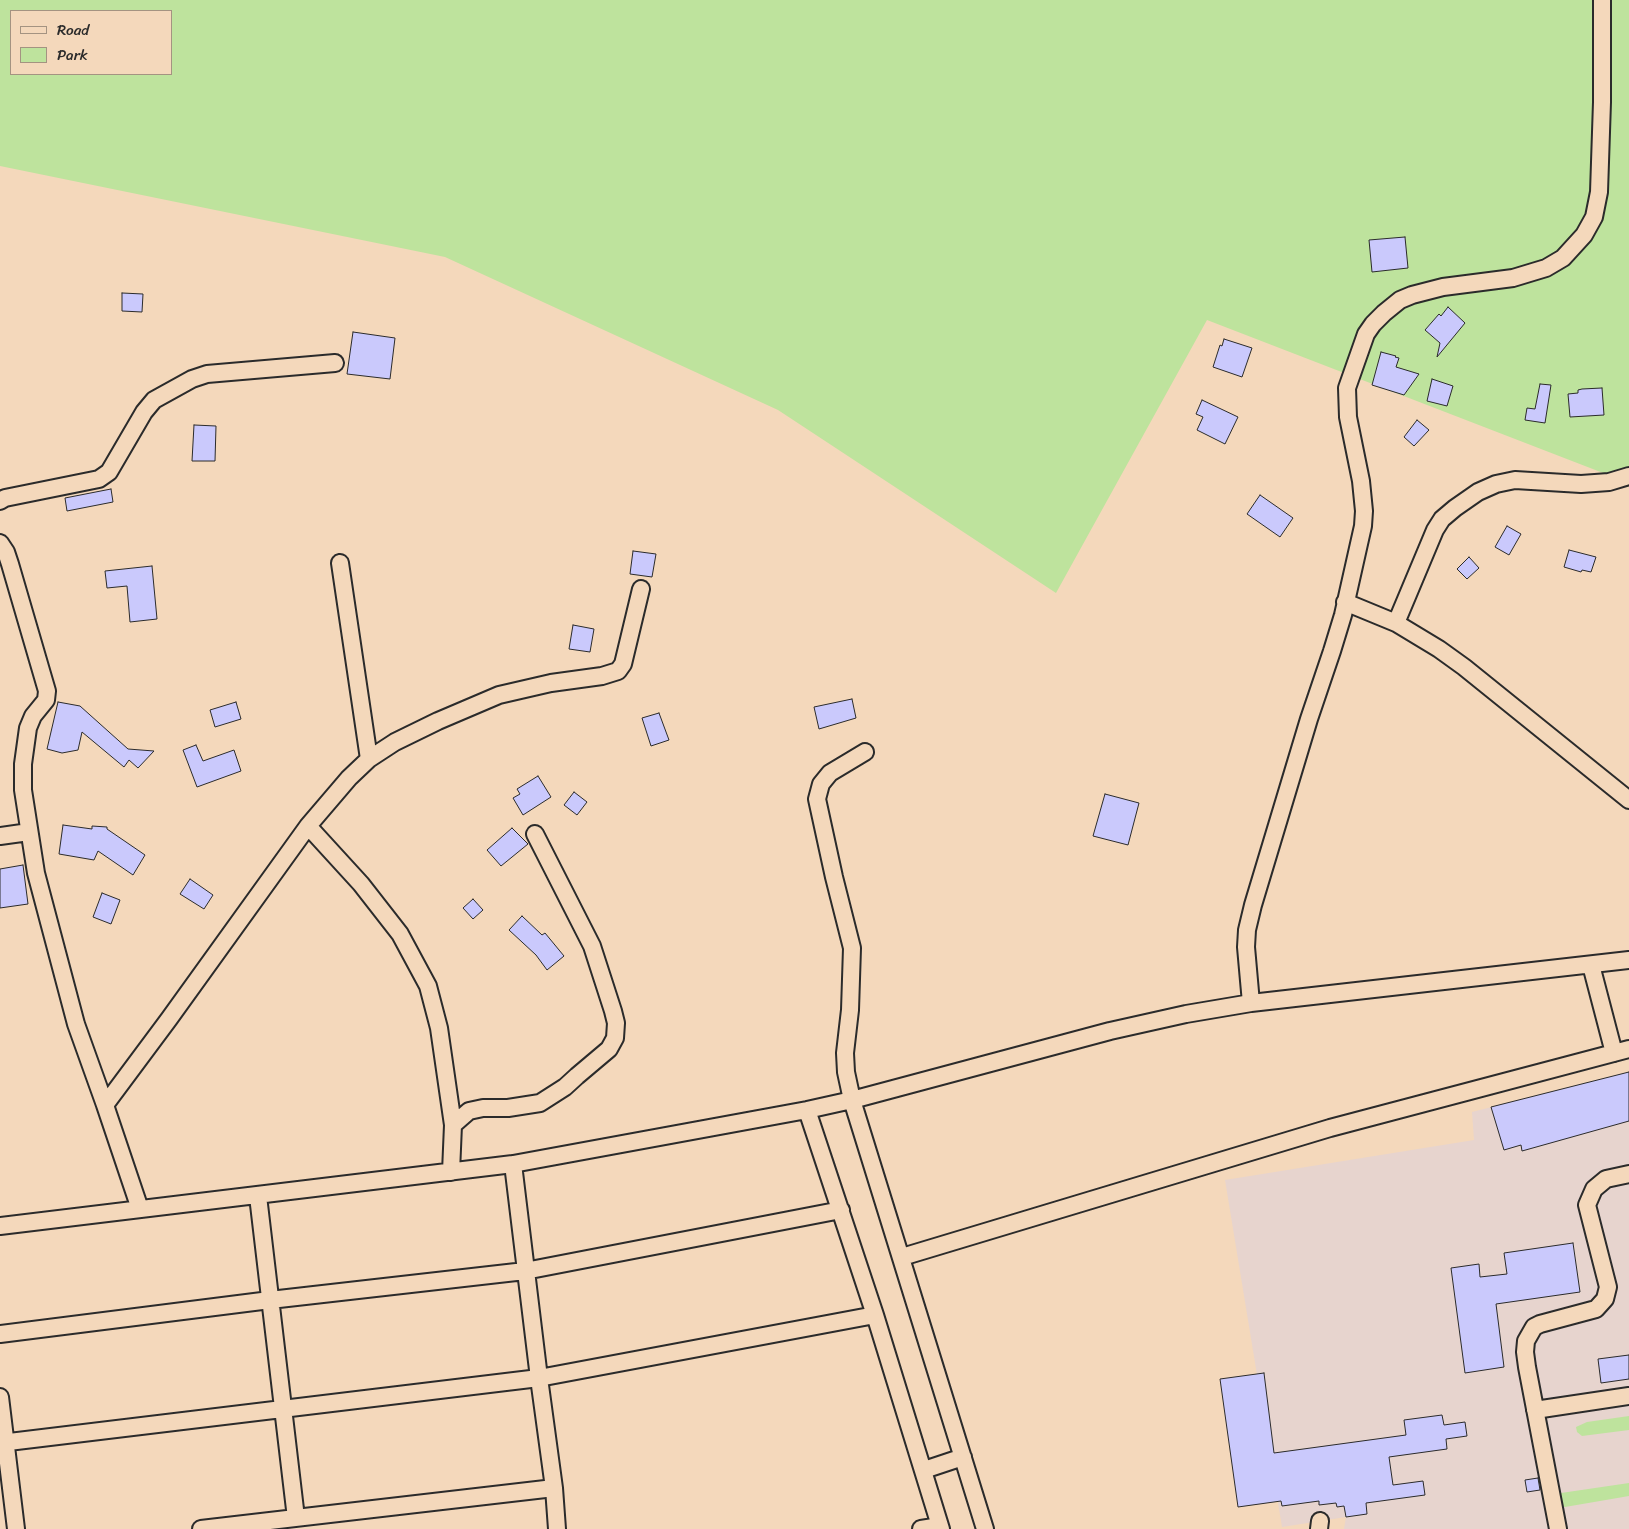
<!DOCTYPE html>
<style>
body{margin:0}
#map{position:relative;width:1629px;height:1529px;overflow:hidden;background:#f4d8bb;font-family:Sriracha,sans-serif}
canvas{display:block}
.legend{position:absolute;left:10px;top:10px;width:162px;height:65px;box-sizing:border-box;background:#f4d8bb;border:1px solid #a49381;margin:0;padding:6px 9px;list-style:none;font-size:15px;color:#2b2b2b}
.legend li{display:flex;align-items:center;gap:10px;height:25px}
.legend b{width:25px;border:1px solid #a49381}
</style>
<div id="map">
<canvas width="1629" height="1529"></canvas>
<ul class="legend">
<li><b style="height:6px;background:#f4d8bb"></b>Road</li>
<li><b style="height:14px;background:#bee39d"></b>Park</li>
</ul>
</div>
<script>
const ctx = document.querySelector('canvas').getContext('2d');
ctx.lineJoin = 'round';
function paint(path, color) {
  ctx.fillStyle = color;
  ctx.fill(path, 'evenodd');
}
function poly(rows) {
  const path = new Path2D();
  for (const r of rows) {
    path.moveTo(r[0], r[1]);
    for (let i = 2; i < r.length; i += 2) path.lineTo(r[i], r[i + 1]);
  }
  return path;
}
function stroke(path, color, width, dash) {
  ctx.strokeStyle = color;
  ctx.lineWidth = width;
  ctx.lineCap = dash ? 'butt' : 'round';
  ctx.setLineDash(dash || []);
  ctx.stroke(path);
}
const built = poly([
 [1629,1072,1629,1529,1344,1529,1346,1517,1282,1527,1225,1180,1474,1140,1472,1112]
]);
const green = poly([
 [0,0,1629,0,1629,483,1207,320,1056,593,778,410,445,257,0,166],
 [11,11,171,11,171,74,11,74],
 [1629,1416,1629,1430,1582,1436,1577,1432,1576,1427,1587,1422],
 [1629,1483,1629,1496,1565,1507,1559,1506,1557,1502,1561,1493]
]);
const building = poly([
 [1405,237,1408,268,1372,272,1369,240,1405,237],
 [122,293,143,294,142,312,122,311,122,293],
 [1448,307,1465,323,1437,357,1440,343,1425,330,1439,314,1441,316,1448,307],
 [353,332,395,338,390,379,347,374,353,332],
 [1224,339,1252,348,1242,377,1213,367,1220,345,1222,346,1224,339],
 [1381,352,1396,356,1395,357,1399,358,1396,367,1419,374,1404,395,1372,385,1381,352],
 [1432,379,1453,386,1447,406,1427,401,1432,379],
 [1540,384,1551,385,1545,423,1525,420,1527,408,1535,409,1540,384],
 [1602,388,1604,415,1570,417,1568,394,1578,393,1578,390,1582,389,1602,388],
 [1202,400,1238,417,1225,444,1197,430,1203,417,1196,414,1202,400],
 [1417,420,1429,430,1414,446,1404,437,1417,420],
 [194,425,216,426,215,461,192,461,194,425],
 [111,489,113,502,67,511,65,498,111,489],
 [1260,495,1293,518,1280,537,1247,514,1260,495],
 [1507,526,1521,534,1509,555,1495,547,1507,526],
 [1569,550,1596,557,1591,572,1582,570,1581,572,1564,567,1569,550],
 [633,551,656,554,652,577,630,574,633,551],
 [1469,557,1479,568,1467,579,1457,569,1469,557],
 [152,566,157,619,130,622,127,586,107,588,105,571,152,566],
 [573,625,594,629,590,652,569,649,573,625],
 [852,699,856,718,819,729,814,707,852,699],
 [58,702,80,706,128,749,154,751,138,768,129,760,124,767,82,732,78,750,62,753,47,749,58,702],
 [236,702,241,719,215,727,210,710,236,702],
 [659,713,669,740,651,746,642,718,659,713],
 [196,745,203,761,234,750,241,771,197,787,183,750,196,745],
 [538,776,551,797,523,815,513,798,520,794,517,789,538,776],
 [574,792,587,802,577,815,564,805,574,792],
 [1105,794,1139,803,1128,845,1093,836,1105,794],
 [63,825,92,829,92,826,107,827,107,829,145,855,133,875,98,851,94,860,59,854,63,825],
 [512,828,528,844,501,866,487,850,512,828],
 [23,865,28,904,0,908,0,869,23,865],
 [190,879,213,895,204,909,180,894,190,879],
 [102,893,120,900,111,924,93,917,102,893],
 [473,899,483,910,473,919,463,908,473,899],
 [522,916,542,935,545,933,564,956,547,970,536,955,509,930,522,916],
 [1629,1072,1629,1121,1522,1151,1521,1145,1504,1150,1491,1107,1629,1072],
 [1573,1243,1580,1292,1496,1304,1504,1367,1465,1373,1451,1268,1479,1264,1480,1277,1507,1274,1504,1253,1573,1243],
 [1629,1355,1629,1379,1601,1383,1598,1359,1629,1355],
 [1264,1373,1274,1453,1406,1435,1404,1420,1442,1415,1444,1425,1465,1422,1467,1436,1446,1439,1447,1449,1389,1457,1393,1485,1423,1481,1425,1495,1366,1503,1367,1514,1346,1517,1344,1506,1337,1507,1336,1503,1319,1505,1319,1501,1282,1506,1281,1501,1238,1507,1220,1379,1264,1373],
 [1538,1478,1540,1490,1527,1492,1525,1480,1538,1478]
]);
const minor = poly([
 [1629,476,1609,482,1581,484,1515,480,1496,484,1478,492,1455,508,1442,519,1435,530,1396,623,1439,649,1464,667,1629,800],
 [0,501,5,498,99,479,109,472,144,412,154,400,192,379,207,374,335,363],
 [0,543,6,552,10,564,47,691,46,700,33,716,28,728,23,764,23,790,36,873,76,1024,105,1105],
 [340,563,369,759],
 [1345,602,1396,623],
 [865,752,830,773,821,784,817,799,834,877,852,948,850,1010,845,1053,846,1072,852,1100,985,1529],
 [308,826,361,884,400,934,428,986,439,1028,453,1125],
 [0,836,29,832],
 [1591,965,1614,1053],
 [1251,1003,1246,947,1247,930,1253,905,1309,719,1332,651,1343,615,1363,526,1364,511,1361,481,1348,417,1347,388,1366,334,1373,324,1384,313,1400,300,1412,295,1443,287,1513,278,1546,268,1563,258,1584,235,1594,217,1599,192,1602,102,1602,0],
 [807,1110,875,1315,941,1529],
 [513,1164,539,1378,554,1488,557,1529],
 [451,1172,453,1125,469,1111,483,1108,508,1108,540,1103,565,1087,577,1076,609,1049,615,1038,616,1023,613,1011,592,946,535,834],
 [258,1196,296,1518],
 [140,1209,105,1105,169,1019,308,826,349,778,369,759,395,742,438,721,499,695,551,683,602,676,618,671,623,664,641,589],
 [0,1226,513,1164,807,1110,852,1100,1110,1031,1186,1014,1251,1003,1629,960],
 [902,1257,1330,1128,1629,1049],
 [0,1334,270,1300,525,1271,841,1210],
 [0,1397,16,1529],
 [1535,1410,1629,1396],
 [0,1443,539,1378,875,1315],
 [924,1470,963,1457],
 [201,1529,554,1488],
 [921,1529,940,1526],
 [1319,1529,1320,1521],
 [1558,1529,1527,1367,1525,1352,1526,1341,1534,1327,1540,1324,1596,1309,1605,1299,1608,1287,1587,1205,1594,1189,1606,1179,1629,1174]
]);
paint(built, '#e7d4ce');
paint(green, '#bee39d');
paint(building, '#cac9fc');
stroke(building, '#2b2b2b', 1);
stroke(minor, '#2b2b2b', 20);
stroke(minor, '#f4d8bb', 16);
</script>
